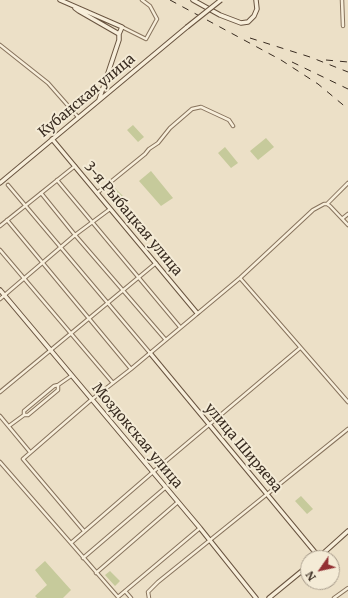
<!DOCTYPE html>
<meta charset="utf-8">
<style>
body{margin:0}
#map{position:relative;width:348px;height:598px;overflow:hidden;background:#ece0c7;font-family:Merriweather,serif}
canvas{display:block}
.north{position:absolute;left:300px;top:550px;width:40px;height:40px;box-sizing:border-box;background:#f4ebd6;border:1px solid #a99e8d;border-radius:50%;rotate:236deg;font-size:11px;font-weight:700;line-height:16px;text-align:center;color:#382b20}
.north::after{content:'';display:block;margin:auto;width:14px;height:18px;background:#933033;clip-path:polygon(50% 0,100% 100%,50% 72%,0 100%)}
</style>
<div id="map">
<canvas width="348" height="598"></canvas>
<div class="north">N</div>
</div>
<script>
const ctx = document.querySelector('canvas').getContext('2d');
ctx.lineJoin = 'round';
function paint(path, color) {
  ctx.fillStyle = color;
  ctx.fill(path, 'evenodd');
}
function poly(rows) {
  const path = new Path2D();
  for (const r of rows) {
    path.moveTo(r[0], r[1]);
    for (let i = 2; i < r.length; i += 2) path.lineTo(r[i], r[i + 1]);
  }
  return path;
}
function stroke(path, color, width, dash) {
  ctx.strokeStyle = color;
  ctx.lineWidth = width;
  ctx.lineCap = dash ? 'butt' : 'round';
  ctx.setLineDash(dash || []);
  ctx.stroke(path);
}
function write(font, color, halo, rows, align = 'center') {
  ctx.font = font + ' Merriweather,serif';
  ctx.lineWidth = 4;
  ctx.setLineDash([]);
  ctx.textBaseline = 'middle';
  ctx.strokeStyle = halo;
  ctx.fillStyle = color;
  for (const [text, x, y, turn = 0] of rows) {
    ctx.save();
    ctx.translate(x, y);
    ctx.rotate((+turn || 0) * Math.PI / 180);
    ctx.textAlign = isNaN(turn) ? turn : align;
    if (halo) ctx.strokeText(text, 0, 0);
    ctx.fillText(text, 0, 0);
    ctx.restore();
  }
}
const green = poly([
 [133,125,144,137,138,142,127,130],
 [266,138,274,147,258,160,250,151],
 [225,147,238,163,231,168,218,153],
 [151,171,173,198,161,206,139,181],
 [113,186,123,196,117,202,107,191],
 [301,496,313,509,307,514,295,501],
 [45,561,71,590,63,598,37,598,35,596,47,585,35,570],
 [110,571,120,581,115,586,105,575]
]);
const street = poly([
 [342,0,343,26],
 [122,27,146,39,157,19,150,6,142,0],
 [0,45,48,83,78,117],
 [57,180,180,327],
 [8,185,150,353],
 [41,193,75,235,165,339],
 [97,193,145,154,149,149,158,143,170,128,192,109,201,107,229,120,233,126],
 [327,204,330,206,348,225],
 [343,218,348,214],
 [7,220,131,369],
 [0,226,75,166],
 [0,250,113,383],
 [240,278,348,402],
 [0,299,75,235,110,209],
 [0,392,156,263],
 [24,415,28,415,58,390,58,385,71,376],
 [0,416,30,452],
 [9,426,24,415,24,411,54,386,58,385],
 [0,462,118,597,200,528],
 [84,531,23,459,91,400,131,369,240,278,313,210,324,204,327,204,348,183],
 [71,543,153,472,300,348],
 [83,558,166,487],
 [96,573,178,502],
 [125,591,131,598],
 [149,598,148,592,158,582,348,429],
 [334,598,348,588]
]);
const secondary = poly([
 [60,0,122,27,119,34,119,40,99,100],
 [193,0,220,15,241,23,248,22,254,16,257,9,256,0],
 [75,8,79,11,119,34],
 [52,139,197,313],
 [0,183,187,27],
 [0,290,200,528,256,598],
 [150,353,319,557],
 [318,558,348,531],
 [269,598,308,566]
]);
const rail = poly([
 [170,0,281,60,318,84,348,109],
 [250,38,310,57,348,72],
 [326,60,348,62],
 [292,62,348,89]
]);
const secondaryBridge = poly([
 [187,27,221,0]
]);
const streetNames = [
 ["Кубанская улица",87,96,-40],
 ["3-я Рыбацкая улица",133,219,50],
 ["Моздокская улица",137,436,50],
 ["улица Ширяева",243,448,50]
];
paint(green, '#c6ca9b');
stroke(street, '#87735d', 4.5);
stroke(secondary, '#695440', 5.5);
stroke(street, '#f7eeda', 2.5);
stroke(secondary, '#f7eeda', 3.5);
stroke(rail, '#382b20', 1, [7, 7]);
stroke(secondaryBridge, '#695440', 5.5, []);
stroke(secondaryBridge, '#f7eeda', 3.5);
write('14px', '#382b20', '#f4ebd6', streetNames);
</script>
